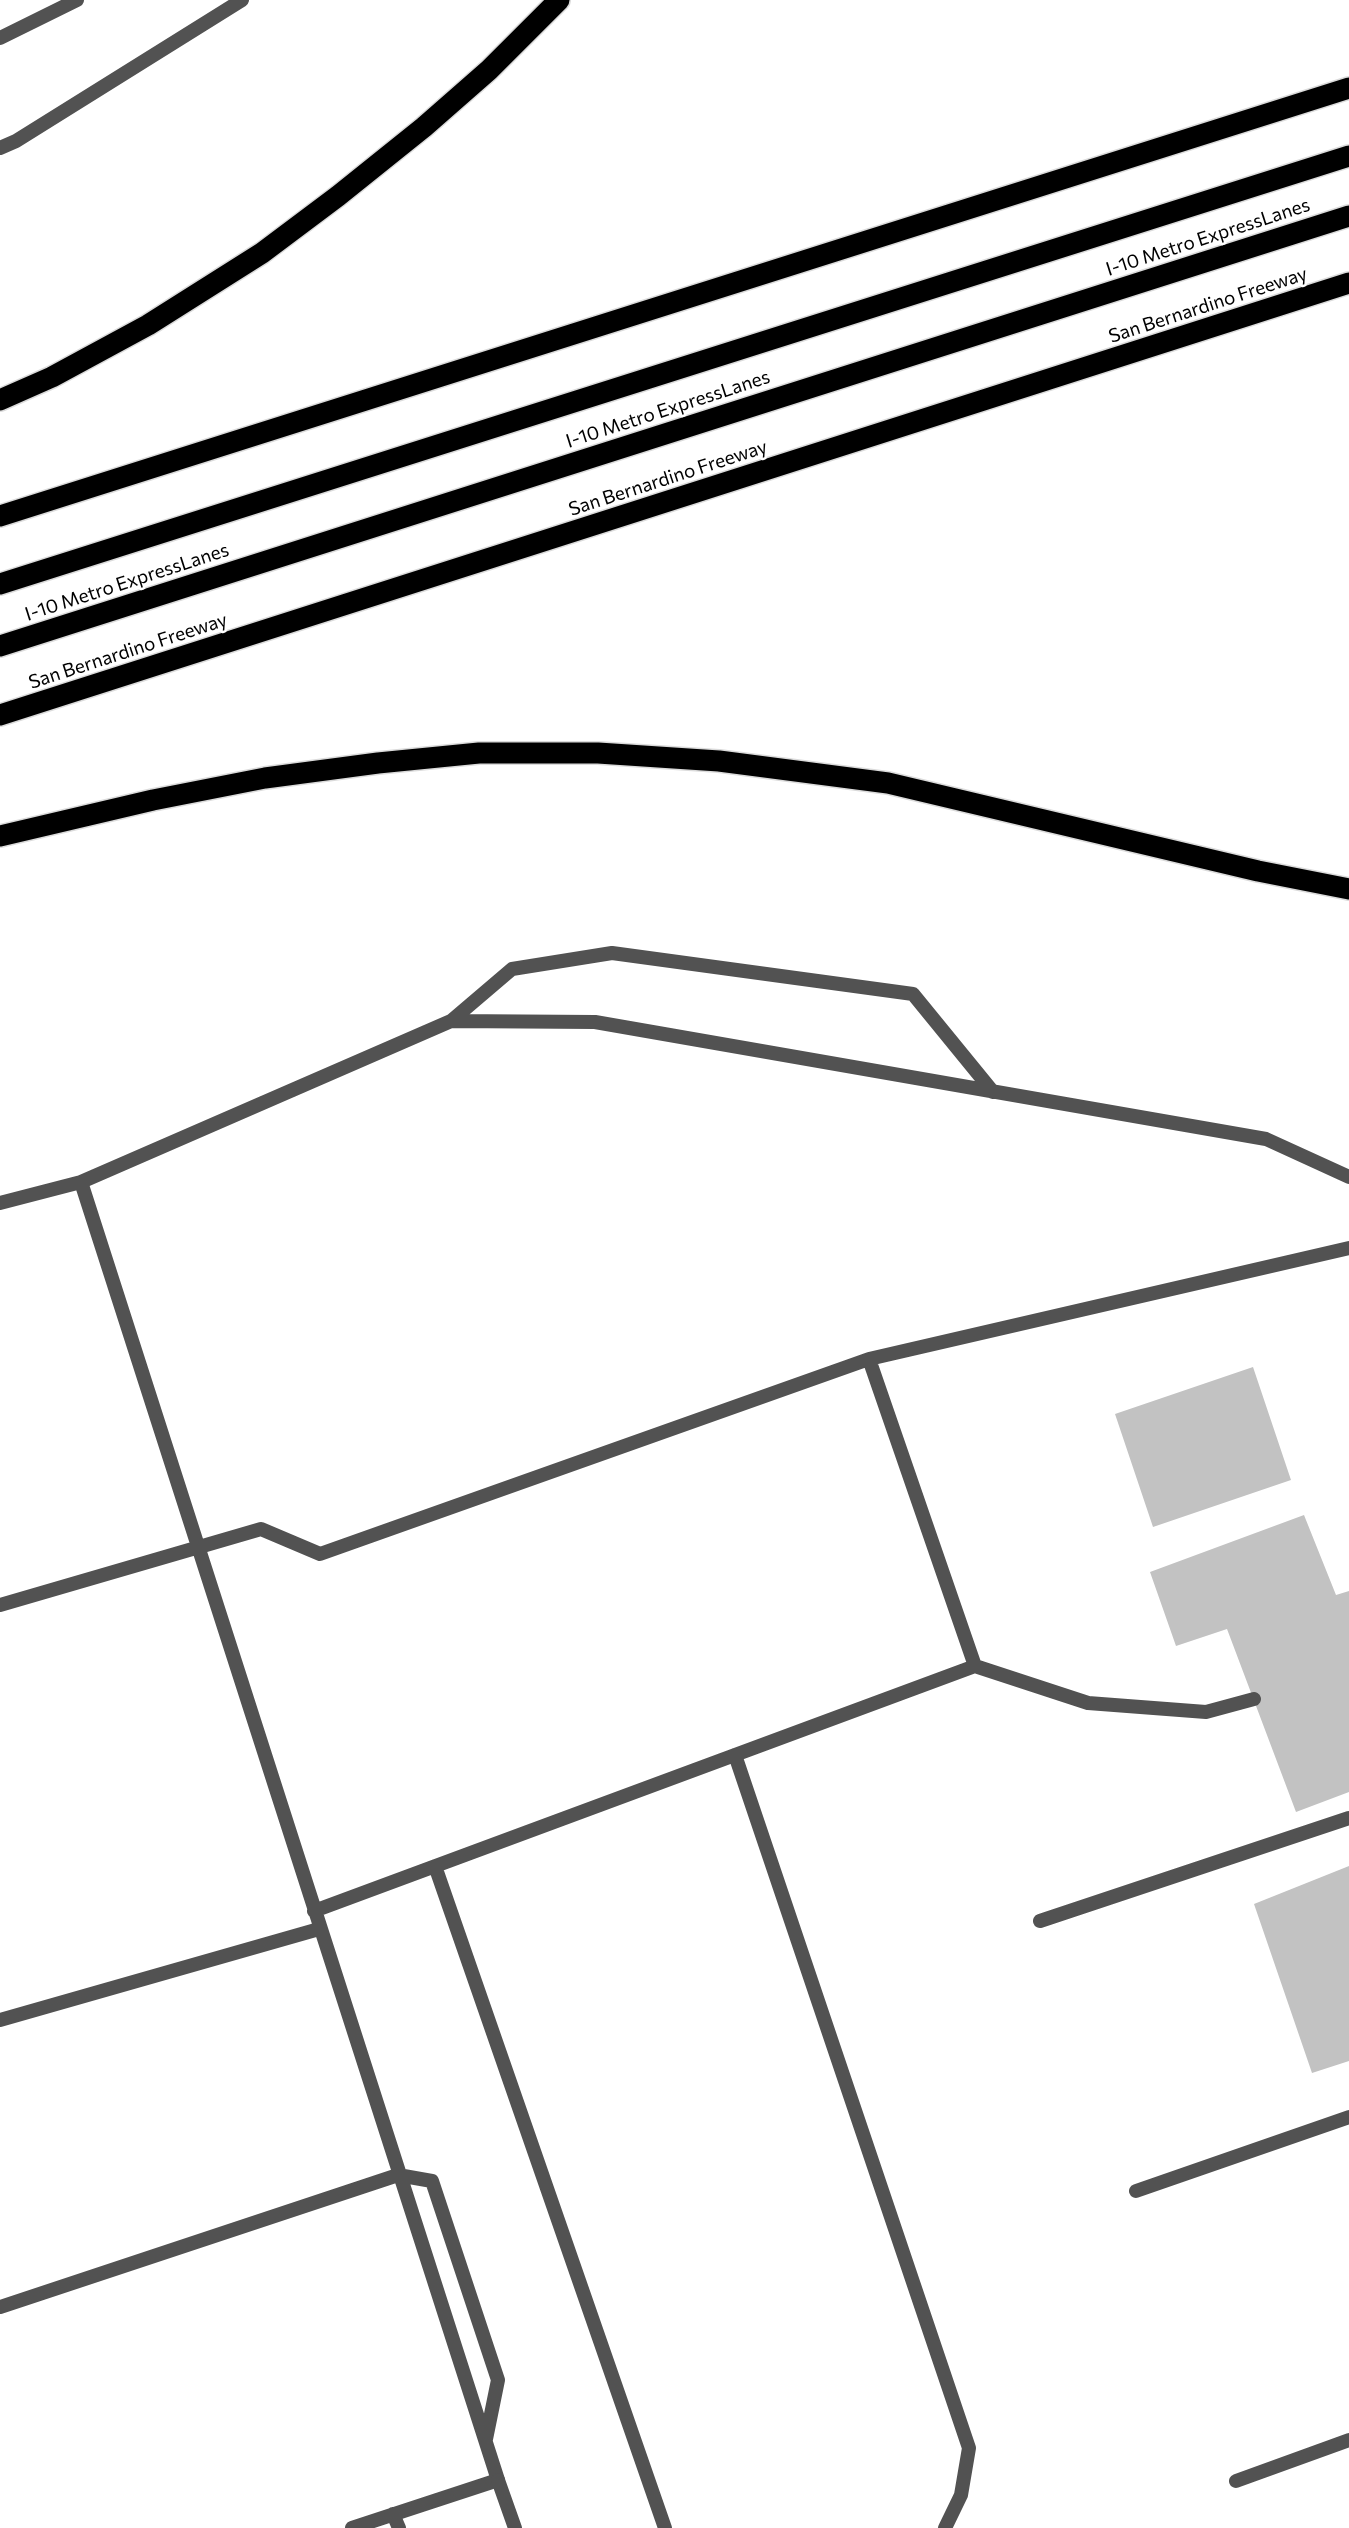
<!DOCTYPE html>
<style>
body{margin:0}
canvas{display:block;background:#fff}
</style>
<canvas width="1349" height="2528"></canvas>
<script>
const ctx = document.querySelector('canvas').getContext('2d');
ctx.lineJoin = 'round';
function paint(path, color) {
  ctx.fillStyle = color;
  ctx.fill(path, 'evenodd');
}
function poly(rows) {
  const path = new Path2D();
  for (const r of rows) {
    path.moveTo(r[0], r[1]);
    for (let i = 2; i < r.length; i += 2) path.lineTo(r[i], r[i + 1]);
  }
  return path;
}
function stroke(path, color, width, dash) {
  ctx.strokeStyle = color;
  ctx.lineWidth = width;
  ctx.lineCap = dash ? 'butt' : 'round';
  ctx.setLineDash(dash || []);
  ctx.stroke(path);
}
function write(font, color, halo, rows, align = 'center') {
  ctx.font = font + ' Commissioner,sans-serif';
  ctx.lineWidth = 5;
  ctx.setLineDash([]);
  ctx.textBaseline = 'middle';
  ctx.strokeStyle = halo;
  ctx.fillStyle = color;
  for (const [text, x, y, turn = 0] of rows) {
    ctx.save();
    ctx.translate(x, y);
    ctx.rotate((+turn || 0) * Math.PI / 180);
    ctx.textAlign = isNaN(turn) ? turn : align;
    if (halo) ctx.strokeText(text, 0, 0);
    ctx.fillText(text, 0, 0);
    ctx.restore();
  }
}
const building = poly([
 [1253,1367,1291,1480,1153,1527,1115,1414],
 [1304,1515,1336,1595,1349,1591,1349,1792,1296,1812,1227,1629,1176,1646,1150,1572],
 [1349,1866,1349,2061,1312,2073,1254,1904]
]);
const service = poly([
 [0,38,77,0],
 [0,148,16,141,242,0],
 [451,1021,512,969,612,953,913,994,993,1092],
 [81,1182,451,1021,595,1022,1266,1139,1349,1177],
 [0,1203,81,1182,498,2480,352,2528],
 [869,1359,1349,1248],
 [0,1605,261,1529,320,1554,869,1359,975,1666,314,1911],
 [975,1666,1088,1703,1206,1712,1254,1699],
 [735,1755,969,2448,961,2495,945,2528],
 [435,1866,665,2528],
 [1040,1921,1349,1818],
 [0,2020,319,1929],
 [1136,2191,1349,2117],
 [0,2307,398,2175,432,2181,498,2380,486,2439],
 [1236,2481,1349,2440],
 [393,2514,399,2528]
]);
const minor = poly([
 [498,2480,515,2528]
]);
const motorway = poly([
 [0,400,52,377,148,325,262,253,338,196,424,127,489,70,559,0],
 [0,516,1349,88],
 [0,584,1349,156],
 [0,646,1349,216],
 [0,715,1349,283],
 [0,836,153,800,265,778,378,763,479,753,598,753,719,761,888,783,1258,871,1349,889]
]);
const streetNames = [
 ["I-10 Metro ExpressLanes",1208,237,-18],
 ["San Bernardino Freeway",1208,305,-18],
 ["I-10 Metro ExpressLanes",668,409,-18],
 ["San Bernardino Freeway",668,478,-18],
 ["I-10 Metro ExpressLanes",127,582,-18],
 ["San Bernardino Freeway",128,651,-18]
];
paint(building, '#c2c2c2');
stroke(motorway, '#dbdbdb', 24);
stroke(service, '#525252', 14);
stroke(minor, '#525252', 14);
stroke(motorway, '#000', 21);
write('19px', '#000', '#fff', streetNames);
</script>
